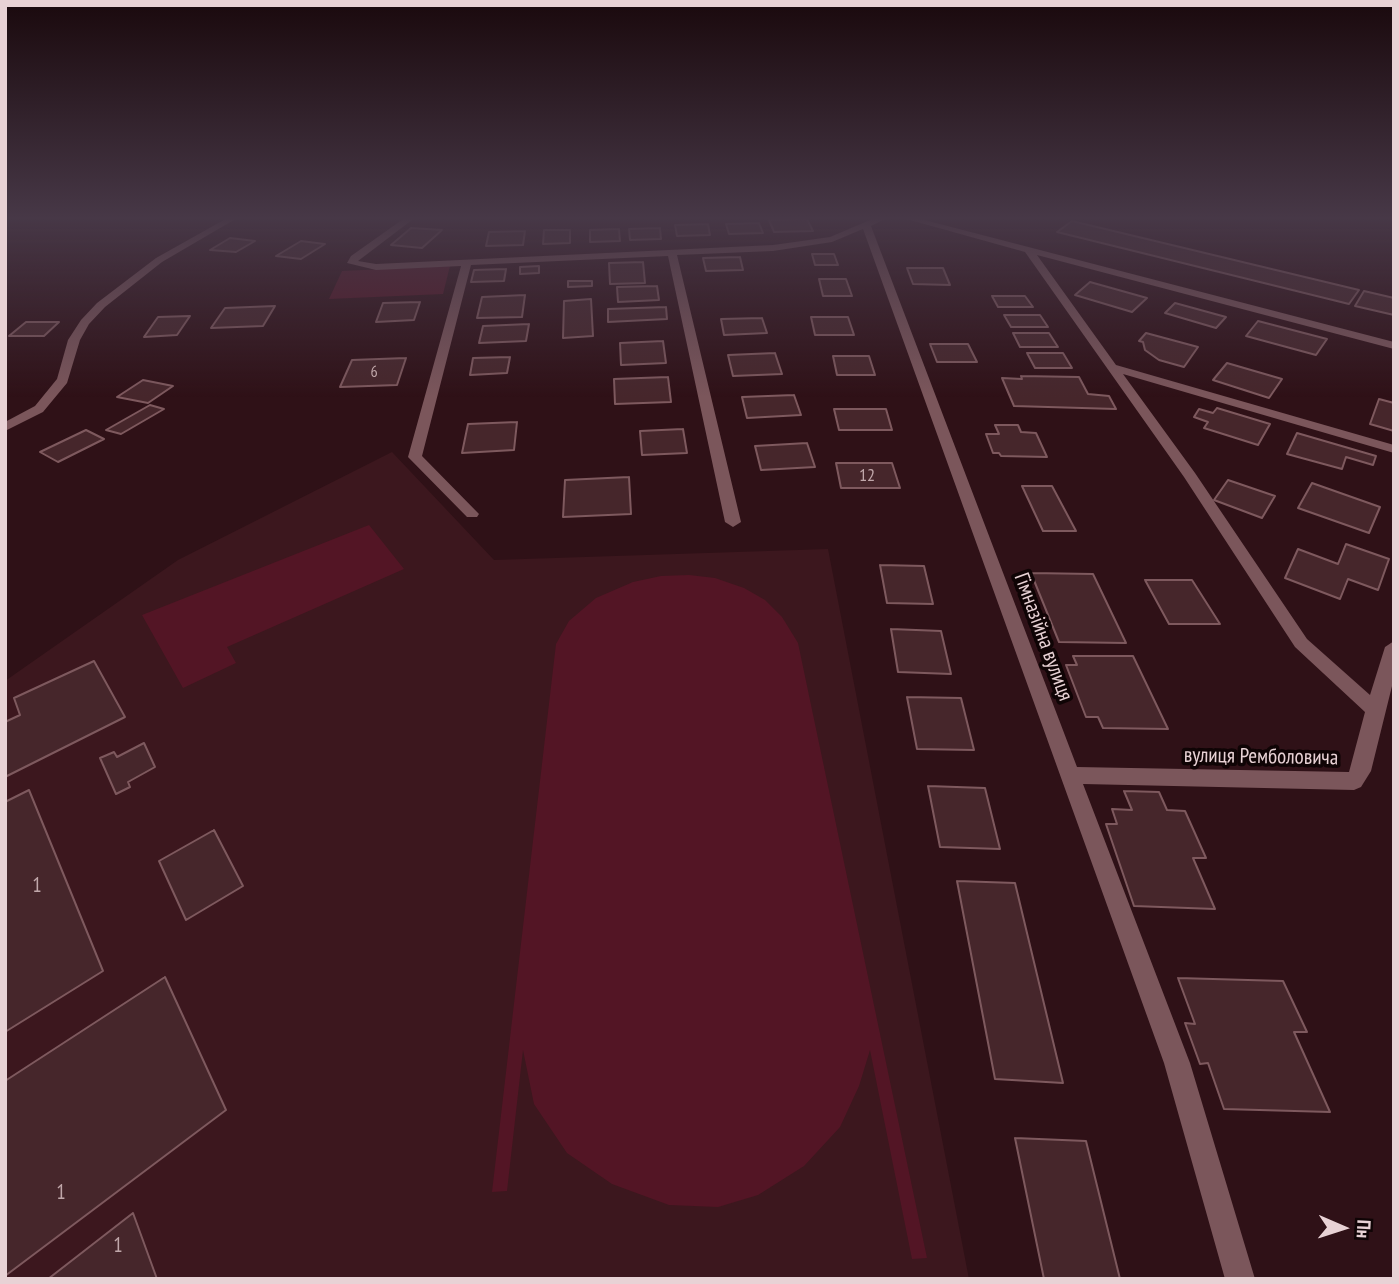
<!DOCTYPE html>
<meta charset="utf-8">
<style>
body{margin:0}
#map{position:relative;width:1399px;height:1284px;overflow:hidden;background:#2f1117;font-family:"PT Sans Narrow",sans-serif}
canvas{display:block}
.frame{position:absolute;inset:0;border:7px solid #e8d2d5;pointer-events:none}
.north{position:absolute;left:1308px;top:1193px;width:70px;height:70px;-webkit-text-stroke:5px #0f0405;paint-order:stroke;rotate:93deg;font-size:19px;font-weight:700;line-height:28px;text-align:center;color:#e8d2d5}
.north::after{content:'';display:block;margin:auto;width:24px;height:32px;background:#e8d2d5;clip-path:polygon(50% 0,100% 100%,50% 72%,0 100%)}
</style>
<div id="map">
<canvas width="1399" height="1284"></canvas>
<div class="frame"></div>
<div class="north">Пн</div>
</div>
<script>
const ctx = document.querySelector('canvas').getContext('2d');
ctx.lineJoin = 'round';
function paint(path, color) {
  ctx.fillStyle = color;
  ctx.fill(path, 'evenodd');
}
function poly(rows) {
  const path = new Path2D();
  for (const r of rows) {
    path.moveTo(r[0], r[1]);
    for (let i = 2; i < r.length; i += 2) path.lineTo(r[i], r[i + 1]);
  }
  return path;
}
function stroke(path, color, width, dash) {
  ctx.strokeStyle = color;
  ctx.lineWidth = width;
  ctx.lineCap = dash ? 'butt' : 'round';
  ctx.setLineDash(dash || []);
  ctx.stroke(path);
}
function write(font, color, halo, rows, align = 'center') {
  ctx.font = font + ' "PT Sans Narrow",sans-serif';
  ctx.lineWidth = 7;
  ctx.setLineDash([]);
  ctx.textBaseline = 'middle';
  ctx.strokeStyle = halo;
  ctx.fillStyle = color;
  for (const [text, x, y, turn = 0] of rows) {
    ctx.save();
    ctx.translate(x, y);
    ctx.rotate((+turn || 0) * Math.PI / 180);
    ctx.textAlign = isNaN(turn) ? turn : align;
    if (halo) ctx.strokeText(text, 0, 0);
    ctx.fillText(text, 0, 0);
    ctx.restore();
  }
}
const built = poly([
 [392,452,494,560,828,549,969,1279,5,1279,5,681,178,560]
]);
const green = poly([
 [450,266,443,294,329,299,342,271],
 [369,525,404,569,227,647,236,663,183,688,142,615],
 [689,575,715,578,744,588,765,600,782,617,798,643,927,1258,912,1259,870,1050,859,1086,840,1127,804,1166,758,1195,718,1207,669,1205,612,1184,567,1153,534,1104,523,1050,507,1191,492,1192,556,644,569,621,596,598,633,582,661,576]
]);
const building = poly([
 [807,219,813,231,774,232,769,220,807,219],
 [1072,221,1359,290,1349,304,1057,232,1072,221],
 [759,223,763,233,729,234,726,224,759,223],
 [708,224,710,235,677,236,675,225,708,224],
 [411,228,442,230,422,248,391,245,411,228],
 [660,228,661,239,630,240,629,229,660,228],
 [619,229,620,241,590,242,590,230,619,229],
 [544,230,570,230,570,243,543,244,544,230],
 [525,231,523,245,486,246,489,232,525,231],
 [230,238,255,241,236,252,210,250,230,238],
 [301,241,325,244,301,259,276,256,301,241],
 [812,254,834,254,838,265,815,265,812,254],
 [740,257,743,270,706,271,703,258,740,257],
 [643,262,645,283,610,284,609,263,643,262],
 [539,266,539,273,520,274,520,267,539,266],
 [907,268,943,268,950,285,913,284,907,268],
 [506,269,504,281,471,282,474,270,506,269],
 [819,279,846,279,852,296,823,296,819,279],
 [568,281,592,281,592,286,568,287,568,281],
 [1090,282,1147,298,1132,312,1075,295,1090,282],
 [657,286,659,300,618,302,617,287,657,286],
 [1364,291,1394,298,1394,315,1355,306,1364,291],
 [525,295,522,317,477,318,482,297,525,295],
 [992,296,1025,296,1033,307,998,307,992,296],
 [591,299,593,336,563,338,564,301,591,299],
 [420,302,414,320,376,322,383,303,420,302],
 [1175,303,1226,317,1216,328,1165,313,1175,303],
 [275,306,263,326,211,328,225,308,275,306],
 [666,307,667,319,608,322,608,309,666,307],
 [1004,315,1040,315,1048,327,1011,327,1004,315],
 [190,316,177,335,144,337,158,317,190,316],
 [811,317,848,317,854,335,815,335,811,317],
 [762,318,767,333,724,335,721,319,762,318],
 [1258,321,1327,339,1316,355,1246,336,1258,321],
 [26,322,59,322,44,336,9,336,26,322],
 [529,324,526,341,479,343,483,326,529,324],
 [1013,333,1049,333,1058,347,1020,347,1013,333],
 [1146,333,1198,347,1184,367,1159,360,1145,350,1143,342,1139,341,1146,333],
 [663,341,666,363,621,365,620,343,663,341],
 [930,344,968,344,977,362,937,362,930,344],
 [775,353,782,374,733,376,728,355,775,353],
 [1027,353,1063,353,1072,368,1035,368,1027,353],
 [833,356,869,356,875,375,837,375,833,356],
 [510,357,507,373,470,375,473,358,510,357],
 [406,358,397,385,340,387,352,360,406,358],
 [1227,363,1282,379,1269,398,1213,380,1227,363],
 [1021,376,1079,377,1088,394,1109,396,1116,409,1014,406,1002,378,1022,379,1021,376],
 [668,377,671,402,615,404,614,379,668,377],
 [143,380,173,386,148,403,117,397,143,380],
 [794,395,801,415,747,418,742,397,794,395],
 [1379,399,1394,403,1394,431,1370,424,1379,399],
 [150,405,164,409,121,434,106,430,150,405],
 [1217,408,1270,424,1258,445,1204,428,1208,422,1194,417,1199,409,1213,413,1217,408],
 [834,409,886,409,892,430,839,430,834,409],
 [517,422,514,450,462,453,468,424,517,422],
 [995,425,1018,425,1021,432,1036,433,1047,457,1001,456,999,453,993,453,986,434,999,434,995,425],
 [683,429,687,453,642,455,640,431,683,429],
 [86,430,104,439,58,462,40,452,86,430],
 [1297,433,1376,456,1373,465,1346,457,1342,469,1287,454,1297,433],
 [807,443,815,467,761,470,755,446,807,443],
 [836,463,892,463,900,488,841,488,836,463],
 [629,477,631,514,563,517,565,480,629,477],
 [1228,480,1275,496,1262,518,1214,500,1228,480],
 [1312,483,1380,507,1369,533,1298,508,1312,483],
 [1022,486,1052,486,1076,531,1043,531,1022,486],
 [1346,544,1389,559,1378,590,1348,579,1340,599,1285,578,1298,549,1338,564,1346,544],
 [880,565,924,566,933,604,887,603,880,565],
 [1031,573,1093,574,1126,643,1059,642,1031,573],
 [1145,580,1192,580,1220,624,1169,624,1145,580],
 [891,629,941,631,951,674,898,672,891,629],
 [1073,656,1133,656,1168,729,1103,728,1098,717,1086,717,1066,665,1077,665,1073,656],
 [94,661,125,717,5,777,5,722,20,715,14,698,94,661],
 [907,697,961,698,974,750,917,749,907,697],
 [144,743,155,767,128,782,130,787,116,794,100,758,114,752,117,757,144,743],
 [928,786,985,788,1000,849,940,847,928,786],
 [29,790,103,971,5,1032,5,802,29,790],
 [1124,791,1159,792,1167,810,1185,811,1206,858,1193,858,1215,909,1134,906,1106,824,1117,824,1112,809,1132,810,1124,791],
 [214,830,243,886,186,920,159,861,214,830],
 [957,881,1015,883,1063,1083,995,1079,957,881],
 [165,977,226,1110,5,1276,5,1081,165,977],
 [1178,978,1283,981,1307,1032,1294,1032,1330,1112,1224,1109,1208,1063,1200,1064,1185,1023,1195,1024,1178,978],
 [1015,1138,1086,1141,1120,1279,1044,1279,1015,1138],
 [133,1213,157,1279,48,1279,133,1213]
]);
const minor = poly([
 [229,217,239,217,162,262,105,307,89,324,80,340,67,383,43,412,5,431,5,422,35,406,57,379,68,340,81,320,97,303,156,258,229,217],
 [406,217,416,217,358,261,376,264,773,245,830,237,877,217,889,217,871,226,1077,767,1349,772,1365,712,1295,647,1184,477,1025,252,899,217,913,217,1394,342,1394,349,1037,255,1116,365,1394,445,1394,453,1123,374,1195,473,1307,639,1370,695,1385,647,1394,641,1394,678,1371,771,1361,787,1354,790,1083,784,1190,1063,1255,1279,1225,1279,1164,1063,863,229,832,242,773,251,677,255,741,522,733,527,725,522,668,256,471,265,422,456,479,514,477,517,467,517,408,457,461,266,376,270,347,263,351,256,406,217]
]);
const farNumbernames = [
 ["6",374,372]
];
const numberNames = [
 ["12",867,476]
];
const streetNames = [
 ["Гімназійна вулиця",1043,637,70],
 ["вулиця Ремболовича",1261,757,1]
];
const nearNumbernames = [
 ["1",37,886],
 ["1",61,1193],
 ["1",118,1246]
];
paint(built, '#3c171e');
paint(green, '#531525');
paint(building, '#46262b');
stroke(building, '#7e595e', 2);
paint(minor, '#7b565b');
const sky = ctx.createLinearGradient(0, 0, 0, 397);
sky.addColorStop(0, '#1a090d');
sky.addColorStop(0.55, '#473847');
sky.addColorStop(1, '#47384700');
ctx.fillStyle = sky;
ctx.fillRect(0, 0, 1399, 397);
write('16px', '#c0a7aa', null, farNumbernames);
write('18px', '#c0a7aa', null, numberNames);
write('21px', '#e8d2d5', '#0f0405', streetNames);
write('21px', '#c0a7aa', null, nearNumbernames);
</script>
